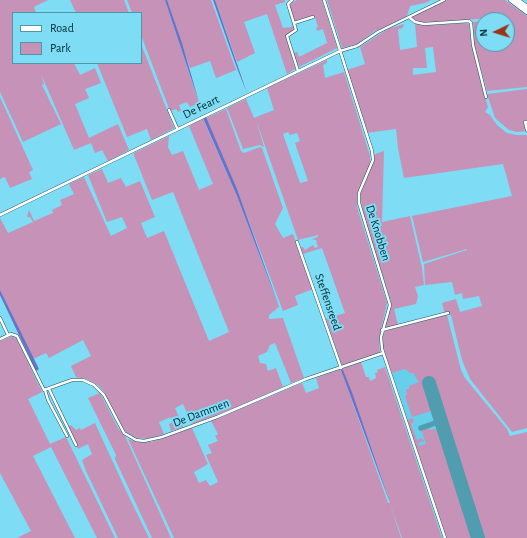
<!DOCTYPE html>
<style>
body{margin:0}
#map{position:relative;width:527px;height:538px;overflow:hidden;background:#7edcf4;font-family:"Alegreya Sans",sans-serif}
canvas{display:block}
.legend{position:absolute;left:12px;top:12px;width:130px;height:52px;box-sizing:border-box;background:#7edcf4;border:1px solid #4c96a8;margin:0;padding:5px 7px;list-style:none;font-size:12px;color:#022d36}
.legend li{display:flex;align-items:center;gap:8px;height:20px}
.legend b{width:20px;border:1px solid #4c96a8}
.north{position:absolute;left:475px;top:12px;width:40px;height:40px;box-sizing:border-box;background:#7edcf4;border:1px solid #4c96a8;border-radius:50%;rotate:266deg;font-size:11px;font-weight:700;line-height:16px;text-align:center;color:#022d36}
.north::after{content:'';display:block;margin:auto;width:14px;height:18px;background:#9b3415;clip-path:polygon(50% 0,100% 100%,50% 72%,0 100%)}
</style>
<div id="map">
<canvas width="527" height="538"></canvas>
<ul class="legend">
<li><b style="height:5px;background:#fff"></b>Road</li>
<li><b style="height:11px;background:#c692b8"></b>Park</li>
</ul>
<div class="north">N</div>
</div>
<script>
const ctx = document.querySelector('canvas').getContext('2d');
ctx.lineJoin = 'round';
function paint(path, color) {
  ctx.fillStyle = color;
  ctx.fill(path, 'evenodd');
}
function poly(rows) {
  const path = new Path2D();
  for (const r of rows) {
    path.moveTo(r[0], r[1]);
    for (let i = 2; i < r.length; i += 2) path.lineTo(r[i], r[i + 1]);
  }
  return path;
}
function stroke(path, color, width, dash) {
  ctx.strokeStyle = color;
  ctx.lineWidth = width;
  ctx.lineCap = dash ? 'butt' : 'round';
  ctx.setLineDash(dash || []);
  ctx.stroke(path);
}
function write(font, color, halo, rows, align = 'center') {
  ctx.font = font + ' "Alegreya Sans",sans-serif';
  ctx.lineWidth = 4;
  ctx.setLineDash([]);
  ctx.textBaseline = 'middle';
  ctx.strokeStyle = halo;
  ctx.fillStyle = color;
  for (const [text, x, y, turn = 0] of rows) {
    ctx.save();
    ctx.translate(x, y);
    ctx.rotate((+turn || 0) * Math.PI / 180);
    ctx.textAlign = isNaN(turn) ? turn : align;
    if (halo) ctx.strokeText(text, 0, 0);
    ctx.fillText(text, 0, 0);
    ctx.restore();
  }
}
const built = poly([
 [405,368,413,372,445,374,463,382,508,538,447,538,392,373]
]);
const green = poly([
 [0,0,48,0,34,7,36,13,13,13,13,63,74,63,80,75,95,68,101,83,85,89,89,98,75,104,89,138,118,124,129,150,108,161,102,150,95,153,91,143,74,150,41,74,44,84,42,85,61,124,23,142,0,92],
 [70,0,124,0,129,13,76,13],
 [127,0,165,0,199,103,190,107,187,102,179,105,181,110,178,112,176,109,170,111,141,35,141,13,132,13],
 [167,0,211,0,236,70,216,78,210,61,190,68],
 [215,0,285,0,285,2,275,5,283,28,291,27,293,25,294,31,287,34,286,37,295,69,287,74,267,14,244,22,255,53,237,62],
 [297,0,322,0,337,48,299,67,293,53,297,52,299,57,327,43,323,29,317,31,316,28,318,27,315,17,295,23,289,4],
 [327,0,431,0,425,3,410,6,407,16,380,30,376,30,357,44,342,48],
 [445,0,505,0,527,16,527,87,487,91,474,44,473,22,483,21,483,44,507,44,507,20,498,20,505,19,505,17,424,23,412,19,412,16],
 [467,23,469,25,472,48,488,107,485,112,490,115,497,125,507,133,517,135,527,135,527,428,512,432,470,379,462,360,451,315,447,315,461,370,465,378,507,429,510,436,527,432,527,538,482,538,432,382,426,383,434,410,412,417,405,396,407,395,406,389,409,389,409,386,419,382,413,373,410,373,405,369,392,373,383,349,382,339,385,331,445,315,442,303,456,299,460,312,482,306,479,296,463,299,462,293,455,295,452,282,425,285,424,264,467,250,467,249,423,262,412,216,512,196,503,164,404,178,398,148,396,129,366,133,347,70,365,64,360,47,391,27,391,28,404,24,403,28,398,29,400,50,417,47,415,24,432,25],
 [433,47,436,72,413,75,413,68,427,68,425,48],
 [141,44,174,128,151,140,147,129,127,137,97,63,141,63],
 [327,60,327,63,323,65,325,78,344,72,370,156,370,165,357,194,357,207,387,303,379,339,380,353,342,366,326,319,345,313,322,248,303,254,301,247,303,247,305,250,313,245,315,248,318,247,316,240,312,239,318,237,318,235,298,240,256,120,264,147,260,145,243,149,227,108,246,99,254,118,274,110,267,88],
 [288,132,290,135,297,133,300,141,295,143,308,181,300,183,283,134],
 [527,89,527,120,524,121,527,131,517,132,509,130,495,118,487,94],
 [0,97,33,170,29,172,32,179,10,188,5,177,0,179],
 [226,109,241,151,244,153,260,147,262,148,283,208,275,224,283,238,293,234,313,289,295,296,298,305,283,311,237,190,206,118],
 [203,119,237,196,279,307,269,315,269,319,283,318,304,378,291,383,275,343,270,345,267,352,258,356,260,363,266,364,268,371,276,368,283,387,235,408,192,424,183,404,175,408,183,427,171,431,169,424,173,422,171,417,159,422,164,434,150,439,137,438,127,433,121,426,104,392,98,385,86,379,76,377,71,366,91,356,83,340,49,358,46,353,33,359,0,290,0,218,8,233,33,222,30,217,27,217,29,210,34,221,53,213,52,210,62,205,60,200,74,194,69,184,84,177,111,236,127,228,122,217,107,222,88,175,102,169,108,183,121,178,126,187,140,181,155,217,141,223,147,238,164,231,209,341,229,332,173,192,152,200,134,155,134,153,169,136,168,147,172,155,183,151,206,207,199,190,213,184,189,126],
 [384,151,382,222,410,216,422,268,424,285,415,287,418,296,416,304,394,309,398,325,386,328,385,327,391,302,363,213,360,195,371,167,373,155],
 [12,336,17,339,42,392,28,399,50,444,66,437,115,538,97,538,51,447,33,456,75,538,17,538,31,531,0,473,0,341],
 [361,362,366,377,369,377,370,381,376,378,375,373,378,372,377,370,385,367,442,538,402,538,390,504,401,538,174,538,128,439,138,442,151,442,192,428,208,464,194,472,199,483,206,480,210,486,218,482,206,455,212,453,208,445,218,441,215,436,218,434,211,421,302,383,306,393,319,388,316,378],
 [342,369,390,503,388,503,343,375],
 [100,393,118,428,125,436,171,538,152,538,115,459,116,455,88,398],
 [413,418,414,422,411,424,417,440,422,438,424,441,418,443,419,446,426,444,421,428,428,426,430,430,434,429,440,432,473,538,446,538,407,420],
 [95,423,129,497,149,538,118,538,86,471,82,460,92,454,88,444,78,449,67,427,71,425,76,430,80,428,81,430]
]);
const water = poly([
 [165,0,167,0,182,43,199,102],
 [213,0,215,0,247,93,237,68],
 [206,117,237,189,280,309,237,196,203,118],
 [0,290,39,369,36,371,0,295],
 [341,370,343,370,353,395,390,503]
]);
const taxiway = poly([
 [421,428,441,421]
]);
const runway = poly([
 [429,383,478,538]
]);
const minor = poly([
 [292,0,288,4,296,30,287,36,298,71],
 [324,0,372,151,373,160,359,193,359,203,390,305,381,337,382,349,445,538],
 [409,17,415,22,424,24,469,21,471,23,473,45,486,97],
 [294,23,313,17],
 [169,110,177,128],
 [527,122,525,122,527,130],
 [0,215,340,51,357,46,378,32,444,0],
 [297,242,341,368],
 [0,318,8,335],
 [382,330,448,313],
 [0,339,11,334,17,336,44,390,72,380,83,380,94,385,104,395,124,433,136,440,144,441,162,437,217,417,306,379,383,353],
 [49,389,76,445],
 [45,390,48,400,67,436]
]);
const highway = poly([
 [511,0,527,12],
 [517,0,527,7]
]);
const streetNames = [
 ["De Feart",201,107,-26],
 ["De Knobben",378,233,73],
 ["Steffensreed",328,302,71],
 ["De Dammen",201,413,-21]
];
paint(built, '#67cfea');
paint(green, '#c692b8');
paint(water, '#6772c8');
stroke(taxiway, '#519db0', 5.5);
stroke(runway, '#519db0', 14);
stroke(minor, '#1e515d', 3.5);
stroke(highway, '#1e515d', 5.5);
stroke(minor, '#fff', 2.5);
stroke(highway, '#fff', 4.5);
write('12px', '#022d36', '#7edcf4', streetNames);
</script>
